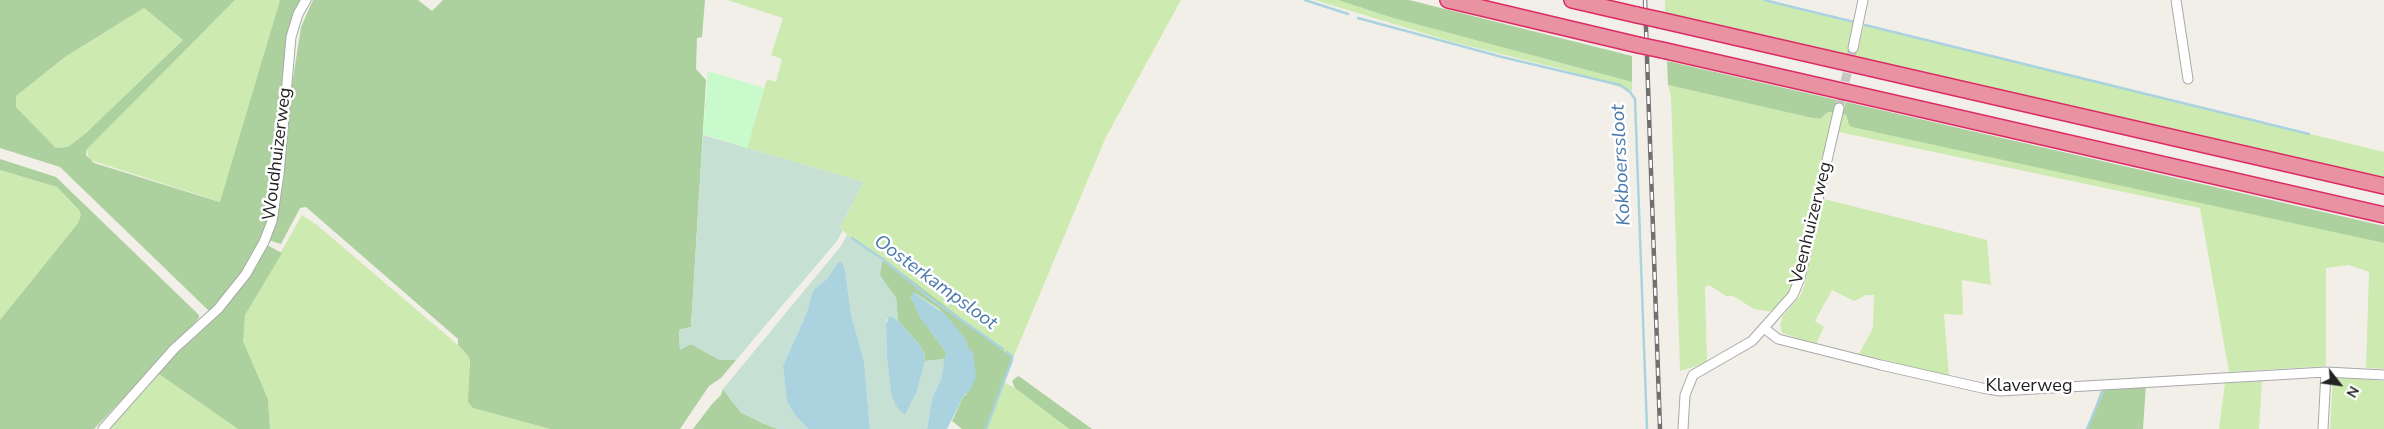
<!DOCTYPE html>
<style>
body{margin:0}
#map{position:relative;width:2384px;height:429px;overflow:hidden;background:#f2efe9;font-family:"Nunito Sans",sans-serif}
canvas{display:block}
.north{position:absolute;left:2314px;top:359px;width:50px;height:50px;-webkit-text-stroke:4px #fff;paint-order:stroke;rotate:120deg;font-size:14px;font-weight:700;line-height:20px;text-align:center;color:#222}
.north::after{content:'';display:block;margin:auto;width:18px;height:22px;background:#222;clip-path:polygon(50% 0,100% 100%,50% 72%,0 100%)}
</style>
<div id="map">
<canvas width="2384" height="429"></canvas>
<div class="north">N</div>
</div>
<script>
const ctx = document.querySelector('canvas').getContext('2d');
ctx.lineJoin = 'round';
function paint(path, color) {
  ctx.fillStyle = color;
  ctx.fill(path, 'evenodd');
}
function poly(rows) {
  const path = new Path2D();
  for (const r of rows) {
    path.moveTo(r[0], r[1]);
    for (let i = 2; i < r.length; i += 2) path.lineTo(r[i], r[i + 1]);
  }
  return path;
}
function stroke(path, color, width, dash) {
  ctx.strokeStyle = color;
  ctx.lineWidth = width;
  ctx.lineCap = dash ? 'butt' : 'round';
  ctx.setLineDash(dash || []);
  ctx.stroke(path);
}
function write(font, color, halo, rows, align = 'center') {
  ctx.font = font + ' "Nunito Sans",sans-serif';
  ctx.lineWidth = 5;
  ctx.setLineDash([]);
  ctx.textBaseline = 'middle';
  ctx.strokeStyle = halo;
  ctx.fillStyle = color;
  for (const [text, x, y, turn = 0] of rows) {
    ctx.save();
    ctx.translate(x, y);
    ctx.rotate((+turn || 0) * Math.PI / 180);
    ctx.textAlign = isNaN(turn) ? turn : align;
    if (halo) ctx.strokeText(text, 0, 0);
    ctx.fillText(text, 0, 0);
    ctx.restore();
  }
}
const grass = poly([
 [235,0,280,0,221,202,90,160,86,150,89,145],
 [727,0,1181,0,1105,139,1013,358,883,258,847,235,840,227,864,182,747,148,767,79,776,82,782,59,771,55,783,18],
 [1315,0,1338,0,1393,18,1632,82,1632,91,1565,70,1453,42],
 [1665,0,1761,0,1856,24,1849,47,1858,50,1864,25,2384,152,2384,177,1665,14],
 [144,8,183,40,86,133,68,147,56,148,16,107,16,96,65,57],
 [1668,85,1808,117,1820,119,1828,112,1834,112,1793,288,1774,312,1754,309,1733,296,1726,296,1709,285,1705,287,1707,363,1680,371,1671,96],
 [1842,114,1846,115,1847,121,2384,243,2384,369,2366,368,2369,272,2349,265,2326,268,2326,366,2229,372,2200,208,1839,132],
 [0,170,57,187,79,210,81,215,78,223,0,320],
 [1824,199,1987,240,1991,285,1962,280,1963,315,1944,314,1949,376,1859,354,1873,328,1874,295,1866,295,1854,301,1832,290,1815,321,1824,327,1816,344,1782,333,1780,324,1783,316,1800,296,1804,286],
 [302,215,317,225,458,345,469,357,473,408,550,429,270,429,268,399,243,341,243,327,245,315],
 [156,372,238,429,107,429],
 [2333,377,2384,381,2384,429,2330,429],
 [1002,381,1015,388,1069,429,985,429],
 [2262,381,2259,429,2219,429,2225,383]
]);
const forest = poly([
 [0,0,235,0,86,150,86,155,94,163,220,202,280,0,302,0,300,4,271,215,254,257,213,310,208,310,60,167,0,148],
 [144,8,183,40,86,133,68,147,56,148,16,107,16,96,65,57],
 [313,0,418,0,432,11,443,0,705,0,702,37,697,38,696,69,706,80,691,327,679,330,680,349,691,344,720,360,736,360,721,378,709,386,680,429,550,429,473,408,468,402,470,363,469,357,458,345,458,339,306,207,300,208,281,244,268,240,301,27],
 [1338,0,1409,0,1632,56,1632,82,1393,18],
 [1667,61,1837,100,1834,112,1828,112,1820,119,1808,117,1668,85],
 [1846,102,2384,226,2384,243,1852,127,1849,125,1846,115,1842,114],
 [0,159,56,177,199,315,199,318,94,429,0,429,0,320,78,223,81,215,79,210,57,187,0,170],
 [267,245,282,253,245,315,243,341,268,399,270,429,238,429,156,372,191,335],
 [883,258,1013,358,985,429,962,429,952,421,963,397,967,394,968,348,966,340,939,309,915,293,911,297,919,315,946,352,945,359,925,361,924,353,918,343,898,321,896,298,879,275],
 [1018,376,1020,377,1092,429,1069,429,1015,388,1012,381],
 [2146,385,2143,429,2087,429,2102,388],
 [723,389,734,404,762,423,778,429,693,429,712,404,721,395]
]);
const wetland = poly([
 [703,135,864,182,840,227,843,230,837,241,736,360,720,360,691,344,680,350,679,330,691,327],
 [847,235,883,258,880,275,896,298,898,321,887,319,886,324,887,358,891,393,911,404,925,361,945,359,941,379,932,399,927,429,870,429,864,361,851,315,845,269,838,262,827,279,813,290,807,312,783,366,787,402,795,415,808,429,778,429,762,423,741,413,723,389,841,246]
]);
const park = poly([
 [708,71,764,88,747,148,703,134]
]);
const water = poly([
 [838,262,841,262,845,269,851,315,864,361,870,429,808,429,795,415,787,402,783,366,807,312,813,290,827,279],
 [913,292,946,315,966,340,968,348,973,352,976,376,971,389,963,397,947,429,927,429,932,399,941,379,946,352,919,316,911,297],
 [890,316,898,321,918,343,924,353,925,361,916,393,905,415,896,406,891,393,887,358,886,324]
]);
const stream = poly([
 [1305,0,1348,14],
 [1764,0,1854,22],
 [1358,18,1502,57,1620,85,1630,92,1635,99,1647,429],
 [1865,25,2309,134],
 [852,238,884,260,930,298,1003,349],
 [986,429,1012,360,1012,356,1007,352],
 [2087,429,2103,391]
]);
const streetTunnel = poly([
 [1839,108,1853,48]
]);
const street = poly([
 [2176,0,2188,79],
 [1853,48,1863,0],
 [1764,328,1778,339,1881,365,1982,388,2000,391,2326,372,2384,375],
 [103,429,174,349,218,309,246,274,264,242,272,221,279,174,291,37,298,14,306,0],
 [1683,429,1685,395,1693,375,1752,341,1793,295,1800,278,1839,108],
 [2323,429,2326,372]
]);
const highway = poly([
 [1448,0,1638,45],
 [1572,0,1637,15],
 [1660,20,2384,186],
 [1662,50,2384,215]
]);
const rail = poly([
 [1645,0,1660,429]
]);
const highwayBridge = poly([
 [1637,15,1660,20],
 [1638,45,1662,50]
]);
const streetNames = [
 ["Woudhuizerweg",278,154,-83],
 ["Veenhuizerweg",1812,223,-76],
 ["Klaverweg",2029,387]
];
const waterNames = [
 ["Kokboerssloot",1622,165,-93],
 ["Oosterkampsloot",935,283,36]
];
paint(grass, '#cdebb0');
paint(forest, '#add19e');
paint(wetland, '#c6e0d4');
paint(park, '#c8facc');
paint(water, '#aad3df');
stroke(stream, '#aad3df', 2.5);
stroke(streetTunnel, '#c8c6c1', 9, [9, 4.5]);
stroke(street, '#a9a9a9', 11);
stroke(highway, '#dc2a67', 18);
stroke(street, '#fff', 9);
stroke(highway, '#e892a2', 15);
stroke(rail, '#707070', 4.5);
stroke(rail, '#fff', 2.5, [8]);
stroke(highwayBridge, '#dc2a67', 18, []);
stroke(highwayBridge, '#e892a2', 15);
write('18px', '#222', '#fff', streetNames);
write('italic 19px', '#4a7aab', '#fff', waterNames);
</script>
